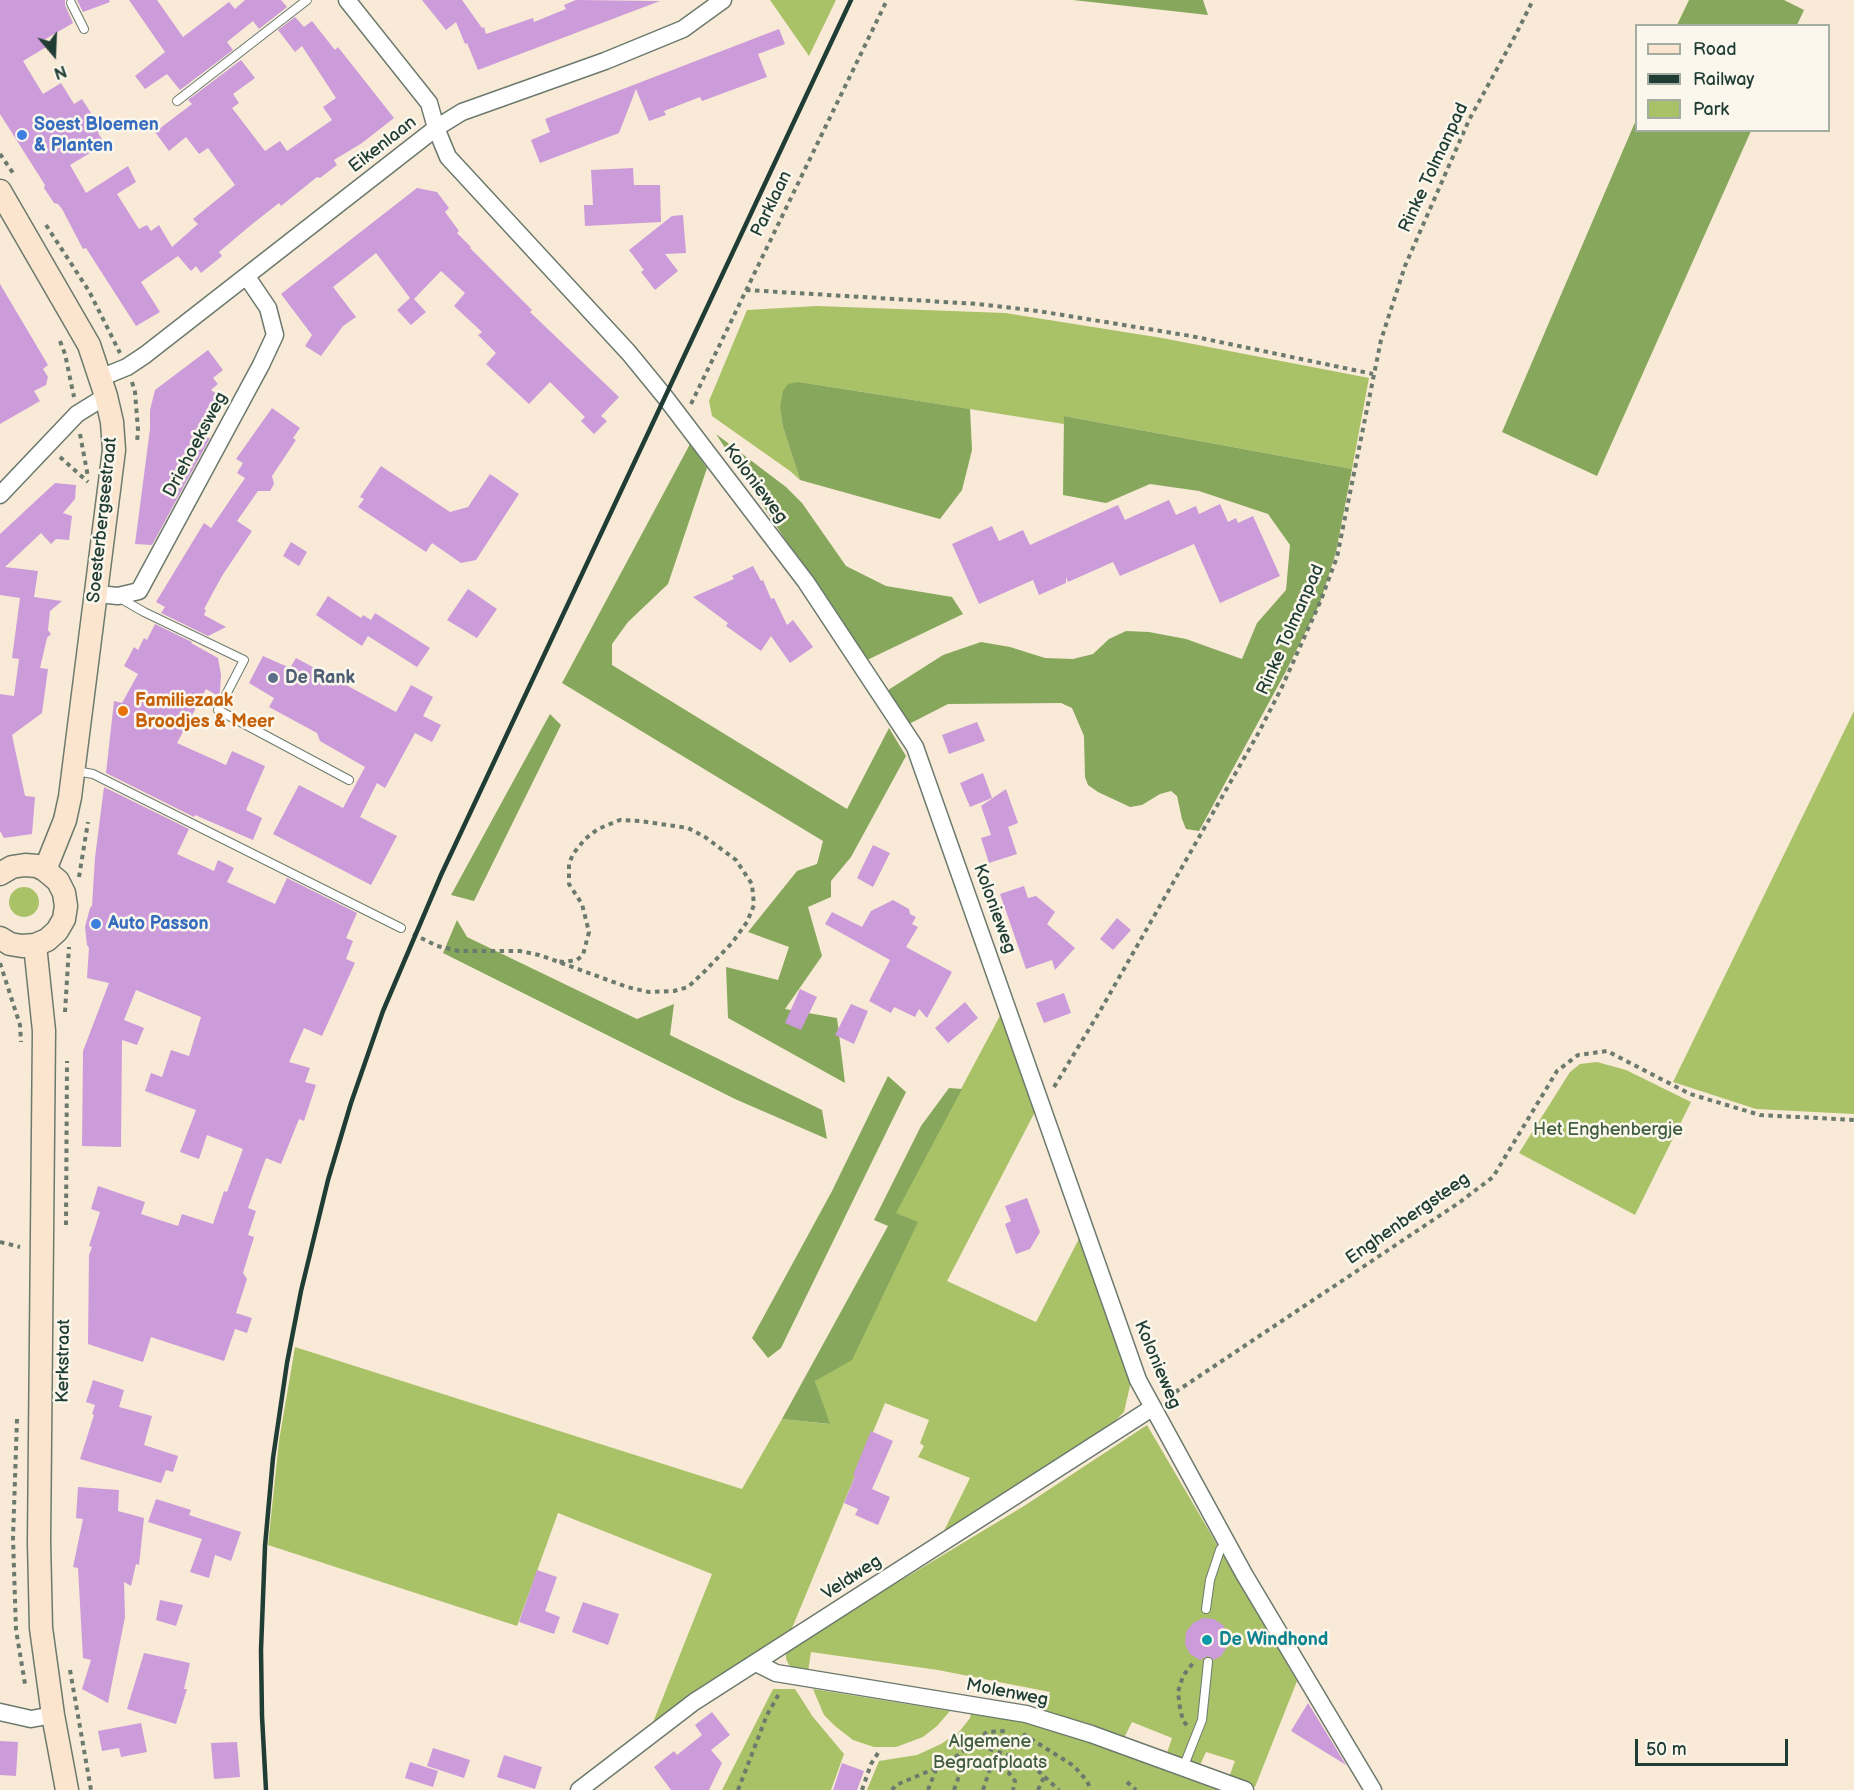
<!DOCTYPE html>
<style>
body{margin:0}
#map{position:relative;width:1854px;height:1790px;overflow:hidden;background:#f8ead7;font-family:"Balsamiq Sans",sans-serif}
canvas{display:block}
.legend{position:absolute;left:1635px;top:24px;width:195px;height:108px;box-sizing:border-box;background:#fbf7ec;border:2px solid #a3ada2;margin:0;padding:8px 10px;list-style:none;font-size:18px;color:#1f3d34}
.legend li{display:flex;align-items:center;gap:12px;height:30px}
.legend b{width:30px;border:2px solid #a3ada2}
.north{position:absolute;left:24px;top:24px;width:60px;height:60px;-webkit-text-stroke:4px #fbf7ec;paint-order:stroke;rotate:161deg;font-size:16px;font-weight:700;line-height:24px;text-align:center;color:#1f3d34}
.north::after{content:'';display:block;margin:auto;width:21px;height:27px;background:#1f3d34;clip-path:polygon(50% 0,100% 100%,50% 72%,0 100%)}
.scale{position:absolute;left:1635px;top:1739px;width:153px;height:27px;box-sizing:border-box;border:3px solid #1f3d34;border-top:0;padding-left:8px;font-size:18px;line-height:21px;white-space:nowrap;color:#1f3d34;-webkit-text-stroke:4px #fbf7ec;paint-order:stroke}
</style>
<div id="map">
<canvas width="1854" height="1790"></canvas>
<ul class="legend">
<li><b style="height:8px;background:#fbe5cf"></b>Road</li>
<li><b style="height:8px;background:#1f3d34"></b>Railway</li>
<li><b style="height:16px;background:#a9c167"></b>Park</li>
</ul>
<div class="north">N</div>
<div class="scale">50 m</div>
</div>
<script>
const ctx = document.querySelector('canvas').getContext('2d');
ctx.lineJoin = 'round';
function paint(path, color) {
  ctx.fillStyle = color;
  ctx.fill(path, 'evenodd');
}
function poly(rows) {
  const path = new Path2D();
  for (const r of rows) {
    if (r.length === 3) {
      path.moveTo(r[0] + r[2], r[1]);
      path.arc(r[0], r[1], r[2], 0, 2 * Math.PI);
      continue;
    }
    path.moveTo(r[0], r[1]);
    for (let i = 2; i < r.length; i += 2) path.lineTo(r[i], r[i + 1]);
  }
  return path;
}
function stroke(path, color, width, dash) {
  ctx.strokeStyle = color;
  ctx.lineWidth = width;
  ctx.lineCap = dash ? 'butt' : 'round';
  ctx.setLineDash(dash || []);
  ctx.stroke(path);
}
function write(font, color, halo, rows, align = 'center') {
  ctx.font = font + ' "Balsamiq Sans",sans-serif';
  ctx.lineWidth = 5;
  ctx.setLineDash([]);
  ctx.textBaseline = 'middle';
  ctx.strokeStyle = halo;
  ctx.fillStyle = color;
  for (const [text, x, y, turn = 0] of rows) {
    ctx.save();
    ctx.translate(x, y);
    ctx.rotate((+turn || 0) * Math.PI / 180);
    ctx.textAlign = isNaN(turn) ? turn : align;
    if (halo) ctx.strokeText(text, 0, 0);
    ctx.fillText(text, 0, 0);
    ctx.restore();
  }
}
const green = poly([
 [770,0,836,0,809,56],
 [817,306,1005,313,1162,338,1369,378,1352,469,1064,416,1064,424,799,382,780,408,783,427,800,480,790,471,712,416,709,401,747,310],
 [1854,711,1854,1114,1756,1109,1673,1082],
 [24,902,15],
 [1002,1012,1037,1108,947,1281,1036,1322,1082,1233,1132,1377,1124,1412,1106,1430,940,1539,970,1478,918,1457,924,1446,920,1443,929,1420,885,1403,790,1633,652,1725,712,1574,558,1513,517,1626,268,1545,279,1441,295,1347,742,1489,782,1419,829,1424,815,1381,917,1222,895,1213],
 [1597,1062,1626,1070,1691,1102,1635,1215,1519,1153,1570,1072,1580,1064],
 [1147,1425,1297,1681,1255,1787,1229,1777,1235,1761,1206,1752,1200,1765,1167,1753,1172,1738,1132,1722,1123,1740,1044,1714,1050,1692,938,1670,811,1652,808,1672,794,1669,789,1665,786,1659,786,1654,794,1645,1024,1506],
 [773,1689,795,1689,813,1717,844,1754,831,1790,722,1790],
 [813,1689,950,1711,937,1726,923,1737,896,1747,874,1747,853,1740,835,1726,824,1715],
 [971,1713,997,1716,1061,1730,1222,1790,867,1790,879,1761,917,1755,941,1744,959,1732,970,1718]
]);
const forest = poly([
 [1073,0,1203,0,1208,15],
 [1689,0,1784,0,1804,10,1797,25,1677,25],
 [1636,120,1636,130,1751,131,1597,476,1502,432],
 [799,382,970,409,972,450,962,490,940,519,800,480,783,427,780,408,783,391,788,384],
 [1064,416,1352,469,1336,552,1320,603,1285,673,1199,831,1186,829,1182,819,1177,796,1171,791,1160,794,1142,805,1130,807,1098,792,1088,785,1085,777,1084,736,1072,708,1061,703,948,704,907,725,885,692,943,655,981,642,1010,647,1045,658,1073,659,1093,654,1109,639,1126,631,1149,632,1186,639,1242,659,1257,623,1286,590,1290,545,1268,514,1199,491,1150,484,1106,503,1063,495],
 [716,434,786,487,802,503,846,566,886,586,952,597,963,614,865,661],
 [690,444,707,468,668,584,628,622,612,644,612,665,847,809,889,728,906,756,851,857,831,881,831,897,808,907,822,956,785,1009,837,1018,845,1083,728,1018,726,967,778,980,789,947,748,932,797,871,817,864,823,841,562,683],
 [550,714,561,725,474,901,451,895],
 [457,920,467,937,637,1019,674,1004,670,1035,822,1110,827,1139,735,1099,443,953],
 [888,1076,906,1092,781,1348,768,1358,752,1338,832,1191],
 [949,1088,962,1089,896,1213,918,1222,852,1360,815,1381,830,1424,782,1419,888,1226,874,1220,921,1126]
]);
const building = poly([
 [0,0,65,0,65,5,73,23,44,40,48,46,23,61,43,94,61,83,74,104,82,99,102,130,98,133,105,144,70,165,86,193,128,166,136,182,117,194,139,229,147,225,151,231,159,225,172,247,198,224,193,219,235,185,208,148,199,154,186,137,169,151,155,132,192,104,188,100,241,60,255,78,233,94,239,103,232,108,265,151,280,141,287,151,332,120,323,107,336,98,302,46,295,52,278,30,295,17,304,27,312,21,335,50,338,47,394,118,362,143,334,160,337,165,320,178,317,177,281,206,279,203,251,225,219,252,222,256,201,273,196,266,191,271,178,256,141,282,160,312,136,326,86,248,83,249,62,209,58,204,54,203,44,188,45,185,0,114],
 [77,0,109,0,110,2,83,12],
 [129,0,157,0,183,37,229,2,235,9,245,0,281,0,287,7,259,29,253,21,227,42,233,50,180,90,167,74,145,89,135,76,165,52],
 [422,0,462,0,482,28,484,27,486,34,533,18,534,22,566,9,564,5,576,0,660,1,478,70,467,43,465,44,456,22,446,30],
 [779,29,785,44,758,54,767,77,702,101,700,97,664,111,666,115,649,121,636,89,619,133,540,163,531,140,550,132,545,119],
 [633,168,634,185,660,185,661,222,585,226,584,205,593,205,591,170],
 [417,188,437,192,449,208,445,212,459,231,457,233,471,247,470,248,532,310,530,312,619,397,601,416,607,421,594,434,581,421,585,417,550,382,529,404,486,364,496,353,478,335,482,332,454,306,465,293,441,271,414,299,426,312,411,325,397,310,410,298,376,253,333,287,356,317,343,326,321,356,305,346,312,335,281,294],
 [683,215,686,253,665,254,678,271,655,290,641,272,644,270,629,250,672,216],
 [0,284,48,365,43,369,48,377,46,385,34,391,40,401,0,424],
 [208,350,223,370,213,378,218,384,211,390,226,400,200,437,210,438,152,545,135,544,150,429,150,410,155,390],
 [272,408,300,428,293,438,296,440,272,476,274,484,270,491,258,491,237,521,252,531,222,576,204,609,206,610,204,615,226,627,208,636,161,613,165,607,156,602,204,523,211,528,245,478,237,473,243,463,236,459],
 [381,466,450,512,468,507,490,474,519,494,476,560,461,563,432,543,426,552,358,507,364,499,360,497],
 [55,483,76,485,75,499,63,513,72,516,69,540,56,539,51,544,41,533,5,567,38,571,34,597,62,601,50,611,48,630,51,634,47,638,40,668,48,669,42,713,12,735,25,796,35,797,32,834,4,838,0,831,0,694,14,696,19,659,12,658,20,598,0,595,0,534],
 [1169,500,1176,515,1196,506,1199,514,1220,504,1228,522,1236,518,1238,523,1253,516,1280,576,1220,603,1194,544,1120,576,1113,562,1068,582,1066,577,1066,583,1039,595,1033,580,979,604,952,544,992,526,999,541,1023,530,1030,545,1118,505,1125,520],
 [291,542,307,552,299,566,283,556],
 [753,566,761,581,763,580,771,599,774,598,787,625,793,620,813,647,790,663,771,636,761,651,726,626,728,623,693,597,734,579,732,576],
 [468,589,497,609,477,638,447,620],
 [328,596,361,618,363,615,371,620,375,613,430,648,417,667,368,636,362,646,316,615],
 [155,624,192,642,191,643,218,658,221,675,220,692,218,696,206,689,177,743,226,765,232,751,265,766,246,810,262,818,253,840,195,815,194,817,106,773,114,701,122,703,138,674,124,666,134,647,138,650,144,638,147,640],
 [263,656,290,668,296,658,396,712,411,685,433,697,423,716,441,725,432,742,415,733,385,788,377,783,360,817,397,836,371,885,273,834,299,785,343,808,365,767,320,741,317,733,269,707,274,698,249,683],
 [977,722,985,741,949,754,942,735],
 [983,773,992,798,970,807,960,783],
 [104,787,189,829,177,854,214,871,218,860,234,868,227,882,275,904,287,878,357,913,346,938,353,941,346,959,355,963,322,1036,304,1028,289,1062,310,1068,305,1082,316,1085,304,1121,299,1119,281,1164,266,1158,248,1208,256,1211,248,1235,254,1237,243,1273,247,1279,236,1313,252,1318,247,1333,235,1329,224,1361,151,1337,143,1362,88,1344,89,1255,92,1247,89,1246,100,1212,91,1209,98,1186,145,1202,141,1214,178,1226,182,1214,213,1224,224,1191,227,1192,243,1149,207,1135,199,1159,180,1152,196,1110,145,1091,151,1073,162,1077,171,1050,189,1056,201,1017,136,990,124,1020,144,1028,137,1045,122,1040,121,1147,82,1146,83,1051,109,983,87,978,89,948,87,945,85,927,90,908,92,906,95,858],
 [1006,789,1018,823,1008,827,1017,854,989,863,981,838,991,835,981,806],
 [873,845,890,853,873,887,857,878],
 [1024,886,1028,898,1036,896,1055,912,1047,924,1075,948,1055,970,1052,960,1026,969,1000,894],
 [893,900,909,909,910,914,916,917,912,924,918,927,906,947,952,972,927,1018,919,1009,915,1017,894,1007,891,1013,869,1001,890,960,825,924,832,912,862,927,871,911],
 [1117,918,1131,930,1113,950,1100,939],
 [800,989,817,997,801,1030,785,1023],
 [1064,993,1071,1013,1044,1023,1036,1003],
 [965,1002,978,1018,948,1043,935,1028],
 [851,1004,868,1011,854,1044,835,1035],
 [1027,1198,1040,1232,1030,1249,1016,1254,1005,1224,1011,1221,1005,1206],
 [93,1380,124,1390,119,1407,152,1416,144,1445,178,1456,173,1472,166,1470,161,1483,80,1459,94,1415,92,1414,95,1405,86,1402],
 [871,1431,893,1441,872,1489,890,1497,878,1525,855,1515,858,1509,844,1503,855,1476,853,1475],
 [78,1487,119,1490,118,1511,144,1518,139,1565,136,1564,131,1586,124,1582,125,1617,108,1703,82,1689,91,1660,83,1658,78,1568,73,1567,83,1519,76,1518],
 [156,1499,191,1510,189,1515,241,1532,231,1561,215,1555,209,1578,190,1572,202,1539,148,1522],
 [537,1570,557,1577,545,1611,560,1617,554,1634,519,1622],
 [160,1600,183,1605,176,1626,156,1620],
 [583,1602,619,1614,608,1645,572,1632],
 [1203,1618,1214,1619,1223,1625,1228,1636,1227,1647,1221,1656,1214,1660,1208,1656,1200,1660,1190,1654,1185,1644,1186,1632,1193,1623],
 [144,1653,190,1663,184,1689,187,1689,176,1724,127,1709],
 [1308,1703,1324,1729,1346,1765,1291,1731],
 [712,1712,730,1735,711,1750,722,1763,709,1790,671,1790,654,1767,674,1751,677,1755,702,1735,695,1725],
 [141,1723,147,1752,121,1757,119,1748,102,1751,98,1731],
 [0,1741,18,1742,16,1776,0,1775],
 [237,1742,240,1777,214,1779,211,1743],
 [433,1748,470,1760,464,1778,427,1766],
 [504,1755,542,1767,535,1789,497,1777],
 [410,1762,438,1771,433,1787,405,1778],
 [842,1763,864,1771,857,1790,833,1790]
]);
const path = poly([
 [0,154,13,173],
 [46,225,89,291,120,353],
 [746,290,978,304,1038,311,1191,336,1373,374],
 [60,341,65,354,74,397],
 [132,382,135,392,138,430,137,443],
 [691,404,887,0],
 [80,434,88,477],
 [60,457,88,482],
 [79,877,88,822],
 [413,934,437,946,459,951,520,951,539,955,556,961,627,987,649,992,674,991,688,987,704,972,732,943,747,922,754,905,752,884,736,860,705,837,688,828,640,821,620,820,610,824,598,829,585,839,573,854,569,864,569,884,582,904,589,932,583,955,577,960,564,962,556,961],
 [0,963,20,1025,21,1042],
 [65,1012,69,947],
 [1054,1087,1100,1011,1259,732,1282,687,1321,600,1337,557,1381,340,1405,266,1469,120,1515,36,1533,0],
 [66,1225,67,1061],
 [0,1242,20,1247],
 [1168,1397,1460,1202,1493,1177,1557,1071,1578,1055,1607,1051,1690,1094,1760,1115,1854,1120],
 [17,1419,13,1538,16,1630,25,1684],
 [70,1670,91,1790],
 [1187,1725,1183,1721,1180,1708,1178,1692,1183,1676,1193,1663],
 [1023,1734,1074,1766,1087,1781,1091,1790],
 [972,1743,1019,1759,1036,1769,1059,1790],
 [956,1756,1009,1773,1015,1781,1013,1790],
 [1127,1782,1136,1790],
 [738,1790,767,1715,780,1692],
 [862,1790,871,1764,878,1753],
 [892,1790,896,1785,948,1763,987,1732,1007,1731],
 [928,1790,937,1767],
 [954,1790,965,1759],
 [983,1790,991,1766],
 [1038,1790,1044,1777]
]);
const lane = poly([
 [71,3,84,29],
 [177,101,307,0],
 [118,597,144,612,244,660,218,710,349,780],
 [76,771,93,774,401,928],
 [1206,1609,1210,1580,1220,1550,1226,1542],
 [1183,1768,1202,1720,1208,1662]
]);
const street = poly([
 [347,0,429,103,436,128,448,157,629,353,665,397,806,582,915,747,1138,1380,1244,1574,1373,1790],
 [100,378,127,367,145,355,436,128,462,112,605,61,683,29,723,0],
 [0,495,77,414,106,396],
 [97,594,118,596,139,591,261,365,275,335,268,308,247,277],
 [756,1663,776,1673,1026,1714,1091,1734,1245,1790],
 [0,1712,31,1719,53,1715],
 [579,1790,694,1702,1152,1408]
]);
const secondary = poly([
 [0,191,89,345,106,396,112,422,114,450,70,797,65,820,45,870],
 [0,874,12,867,25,865,37,866,45,870,58,881,64,893,66,906,64,919,57,931,47,940,35,945,22,946,10,944,0,938],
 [35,945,44,1031,39,1542,41,1628,53,1715,67,1790]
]);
const rail = poly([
 [266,1790,262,1716,261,1650,265,1546,273,1458,287,1363,301,1291,328,1180,351,1103,383,1011,441,875,851,0]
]);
const markers = [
 [22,135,6,"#3f7fe0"],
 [273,678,6,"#5c6f8a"],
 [123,711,6,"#e8710a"],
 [96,924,6,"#3f7fe0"],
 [1207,1640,6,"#0f9aa8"]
];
const shopNames = [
 ["Soest Bloemen",34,125],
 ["& Planten",34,146],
 ["Auto Passon",108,924]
];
const streetNames = [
 ["Eikenlaan",383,145,-38],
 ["Rinke Tolmanpad",1434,168,-65],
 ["Parklaan",772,204,-64],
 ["Driehoeksweg",196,445,-62],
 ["Kolonieweg",755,484,53],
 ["Soesterbergsestraat",103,520,-84],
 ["Rinke Tolmanpad",1291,630,-66],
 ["Kolonieweg",994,909,70],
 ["Enghenbergsteeg",1408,1219,-35],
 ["Kerkstraat",64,1361,-89],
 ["Kolonieweg",1157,1365,67],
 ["Veldweg",852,1578,-33],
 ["Molenweg",1007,1693,11]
];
const serviceNames = [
 ["De Rank",285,678]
];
const foodNames = [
 ["Familiezaak",135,701],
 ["Broodjes & Meer",135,722]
];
const parkNames = [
 ["Het Enghenbergje",1608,1130],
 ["Algemene",990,1742],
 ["Begraafplaats",990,1763]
];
const cultureNames = [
 ["De Windhond",1219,1640]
];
paint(green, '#a9c167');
paint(forest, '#86a75c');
paint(building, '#cc9bda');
stroke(lane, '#6b7a6d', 10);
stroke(street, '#6b7a6d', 19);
stroke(secondary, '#6b7a6d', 25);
stroke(path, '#6b7a6d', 4, [4.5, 4.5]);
stroke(lane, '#fff', 8);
stroke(street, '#fff', 16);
stroke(secondary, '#fbe5cf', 22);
stroke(rail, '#1f3d34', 4.5);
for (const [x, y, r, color] of markers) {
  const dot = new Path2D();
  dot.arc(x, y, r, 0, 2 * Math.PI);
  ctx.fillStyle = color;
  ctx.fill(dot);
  stroke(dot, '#fbf7ec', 2);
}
write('bold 18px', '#366cbe', '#fbf7ec', shopNames, 'left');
write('18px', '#1f3d34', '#fbf7ec', streetNames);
write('bold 18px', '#4e5e75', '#fbf7ec', serviceNames, 'left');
write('bold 18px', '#c56008', '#fbf7ec', foodNames, 'left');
write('18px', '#425e41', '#fbf7ec', parkNames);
write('bold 18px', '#0d838f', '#fbf7ec', cultureNames, 'left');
</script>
